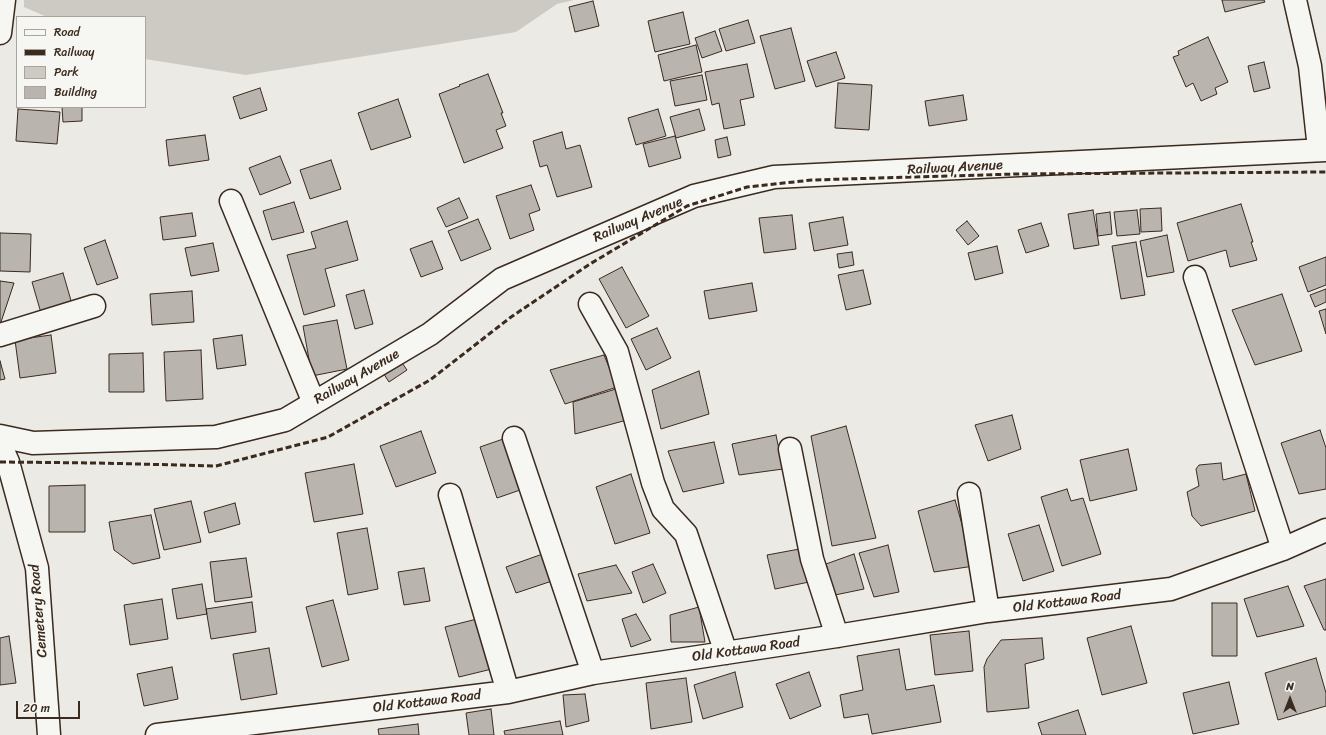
<!DOCTYPE html>
<style>
body{margin:0}
#map{position:relative;width:1326px;height:735px;overflow:hidden;background:#ebeae5;font-family:Sriracha,sans-serif}
canvas{display:block}
.legend{position:absolute;left:16px;top:16px;width:130px;height:92px;box-sizing:border-box;background:#f6f6f2;border:1px solid #aba49d;margin:0;padding:5px 7px;list-style:none;font-size:12px;color:#3b2a1e}
.legend li{display:flex;align-items:center;gap:8px;height:20px}
.legend b{width:20px;border:1px solid #aba49d}
.north{position:absolute;left:1270px;top:679px;width:40px;height:40px;-webkit-text-stroke:3px #f6f6f2;paint-order:stroke;rotate:0deg;font-size:11px;font-weight:700;line-height:16px;text-align:center;color:#3b2a1e}
.north::after{content:'';display:block;margin:auto;width:14px;height:18px;background:#3b2a1e;clip-path:polygon(50% 0,100% 100%,50% 72%,0 100%)}
.scale{position:absolute;left:16px;top:701px;width:64px;height:18px;box-sizing:border-box;border:2px solid #3b2a1e;border-top:0;padding-left:5px;font-size:12px;line-height:14px;white-space:nowrap;color:#3b2a1e;-webkit-text-stroke:3px #f6f6f2;paint-order:stroke}
</style>
<div id="map">
<canvas width="1326" height="735"></canvas>
<ul class="legend">
<li><b style="height:5px;background:#f6f6f2"></b>Road</li>
<li><b style="height:5px;background:#3b2a1e"></b>Railway</li>
<li><b style="height:11px;background:#cdcac4"></b>Park</li>
<li><b style="height:11px;background:#bab4ae"></b>Building</li>
</ul>
<div class="north">N</div>
<div class="scale">20 m</div>
</div>
<script>
const ctx = document.querySelector('canvas').getContext('2d');
ctx.lineJoin = 'round';
function paint(path, color) {
  ctx.fillStyle = color;
  ctx.fill(path, 'evenodd');
}
function poly(rows) {
  const path = new Path2D();
  for (const r of rows) {
    path.moveTo(r[0], r[1]);
    for (let i = 2; i < r.length; i += 2) path.lineTo(r[i], r[i + 1]);
  }
  return path;
}
function stroke(path, color, width, dash) {
  ctx.strokeStyle = color;
  ctx.lineWidth = width;
  ctx.lineCap = dash ? 'butt' : 'round';
  ctx.setLineDash(dash || []);
  ctx.stroke(path);
}
function write(font, color, halo, rows, align = 'center') {
  ctx.font = font + ' Sriracha,sans-serif';
  ctx.lineWidth = 3.5;
  ctx.setLineDash([]);
  ctx.textBaseline = 'middle';
  ctx.strokeStyle = halo;
  ctx.fillStyle = color;
  for (const [text, x, y, turn = 0] of rows) {
    ctx.save();
    ctx.translate(x, y);
    ctx.rotate((+turn || 0) * Math.PI / 180);
    ctx.textAlign = isNaN(turn) ? turn : align;
    if (halo) ctx.strokeText(text, 0, 0);
    ctx.fillText(text, 0, 0);
    ctx.restore();
  }
}
const green = poly([
 [24,0,574,0,557,4,516,32,246,75,145,59,145,17,47,17,24,7]
]);
const building = poly([
 [1222,0,1264,0,1265,2,1225,12,1222,0],
 [593,1,599,26,575,32,569,7,593,1],
 [683,12,690,44,655,52,648,21,683,12],
 [748,20,755,43,726,51,719,29,748,20],
 [791,28,805,81,775,89,760,36,791,28],
 [715,31,722,51,702,58,695,38,715,31],
 [1208,37,1228,82,1215,88,1217,94,1201,101,1193,83,1186,87,1173,57,1179,55,1178,51,1208,37],
 [696,45,702,72,664,81,658,55,696,45],
 [836,52,845,78,816,87,807,61,836,52],
 [1264,62,1270,88,1254,92,1248,66,1264,62],
 [747,64,754,97,740,100,745,125,724,129,719,103,712,105,705,72,747,64],
 [488,74,503,113,501,113,506,126,496,130,503,148,464,163,439,94,460,86,459,85,488,74],
 [702,75,707,100,675,106,670,81,702,75],
 [838,83,872,85,869,130,835,128,838,83],
 [260,88,267,110,240,119,233,97,260,88],
 [963,95,967,120,929,126,925,101,963,95],
 [398,99,411,137,371,150,358,113,398,99],
 [62,107,82,107,82,121,63,122,62,107],
 [18,109,60,112,57,144,16,141,18,109],
 [658,109,666,136,636,145,628,118,658,109],
 [699,109,705,130,676,138,670,117,699,109],
 [562,132,566,149,580,145,592,187,557,197,547,165,540,167,533,141,562,132],
 [205,135,209,160,169,166,166,140,205,135],
 [675,136,681,158,649,167,643,144,675,136],
 [727,137,731,155,718,158,715,140,727,137],
 [280,156,291,183,260,195,249,168,280,156],
 [331,160,341,189,310,199,300,170,331,160],
 [531,185,540,210,529,214,534,230,510,239,496,196,531,185],
 [459,198,468,218,446,227,437,208,459,198],
 [294,202,304,232,272,240,263,211,294,202],
 [1241,204,1253,242,1251,242,1257,260,1230,267,1226,250,1188,261,1177,223,1241,204],
 [1161,208,1162,231,1141,232,1140,209,1161,208],
 [1093,210,1099,245,1074,249,1068,214,1093,210],
 [1137,210,1140,234,1117,236,1114,212,1137,210],
 [1110,212,1112,234,1098,236,1096,214,1110,212],
 [192,213,196,236,163,240,160,217,192,213],
 [792,215,796,249,764,253,759,218,792,215],
 [843,217,848,245,814,251,809,223,843,217],
 [478,219,491,249,461,261,448,231,478,219],
 [347,221,358,260,325,269,335,306,304,315,287,255,316,248,311,232,347,221],
 [967,221,979,236,968,245,956,230,967,221],
 [1041,223,1049,246,1026,253,1018,230,1041,223],
 [0,233,31,234,30,272,0,271,0,233],
 [1167,235,1174,272,1147,277,1140,241,1167,235],
 [105,240,118,278,97,285,84,248,105,240],
 [432,241,443,269,421,277,410,249,432,241],
 [1136,242,1145,295,1121,299,1112,246,1136,242],
 [213,243,219,271,191,276,185,248,213,243],
 [997,246,1003,273,975,280,968,253,997,246],
 [852,252,854,265,839,268,837,254,852,252],
 [1326,257,1326,285,1308,292,1299,267,1326,257],
 [622,267,649,316,626,328,599,279,622,267],
 [863,270,871,304,846,310,838,275,863,270],
 [63,273,72,304,41,313,32,282,63,273],
 [0,281,14,283,0,325,0,281],
 [752,283,757,311,709,319,704,291,752,283],
 [1326,289,1326,302,1315,307,1310,295,1326,289],
 [364,290,373,324,355,329,346,295,364,290],
 [192,291,194,322,152,325,150,294,192,291],
 [1282,294,1302,351,1255,365,1232,310,1282,294],
 [1326,309,1326,334,1319,311,1326,309],
 [337,320,347,369,312,376,303,326,337,320],
 [657,328,671,358,646,370,631,339,657,328],
 [51,335,56,373,20,378,15,340,51,335],
 [242,335,246,365,217,369,213,339,242,335],
 [201,350,203,399,166,401,164,352,201,350],
 [143,353,144,392,109,392,109,354,143,353],
 [604,355,617,387,565,404,550,370,604,355],
 [398,357,407,370,389,382,380,368,398,357],
 [0,361,5,379,0,380,0,361],
 [699,371,709,414,661,429,652,390,699,371],
 [616,389,627,420,575,434,573,402,616,389],
 [1012,415,1021,449,988,461,975,425,1012,415],
 [846,426,876,538,832,546,811,436,846,426],
 [1320,430,1326,448,1326,489,1299,494,1281,443,1320,430],
 [421,431,436,473,396,487,380,446,421,431],
 [776,435,783,469,739,475,732,444,776,435],
 [509,437,526,488,497,498,480,447,509,437],
 [714,442,724,483,683,492,668,451,714,442],
 [1128,449,1137,490,1090,501,1080,460,1128,449],
 [1221,463,1223,480,1246,474,1255,511,1201,526,1192,516,1187,492,1199,486,1196,469,1199,465,1221,463],
 [354,464,363,514,314,522,305,473,354,464],
 [631,474,650,533,615,544,596,487,631,474],
 [85,485,85,532,49,532,49,486,85,485],
 [1067,489,1071,501,1083,498,1101,554,1062,566,1041,497,1067,489],
 [955,500,974,566,934,572,918,511,955,500],
 [191,501,201,542,164,550,154,509,191,501],
 [235,503,240,524,209,533,204,512,235,503],
 [151,515,160,558,133,564,114,550,109,522,151,515],
 [1039,525,1054,571,1023,581,1008,534,1039,525],
 [367,528,378,589,348,595,337,533,367,528],
 [888,545,899,592,874,597,859,553,888,545],
 [805,548,814,581,775,589,767,555,805,548],
 [551,551,561,578,516,593,506,567,551,551],
 [854,554,864,589,835,595,826,564,854,554],
 [246,558,252,597,215,602,210,562,246,558],
 [653,564,666,593,643,603,632,572,653,564],
 [616,565,632,593,587,601,578,574,616,565],
 [424,568,430,601,404,605,398,572,424,568],
 [1326,579,1326,630,1324,630,1304,586,1326,579],
 [202,584,207,614,177,619,172,589,202,584],
 [1288,586,1304,626,1257,637,1244,599,1288,586],
 [162,599,168,639,130,645,124,605,162,599],
 [333,600,349,660,322,667,306,607,333,600],
 [252,602,256,632,211,639,206,609,252,602],
 [1212,603,1237,603,1237,656,1212,656,1212,603],
 [699,607,705,642,671,642,670,615,699,607],
 [636,614,651,640,631,647,622,619,636,614],
 [481,618,496,668,459,677,445,627,481,618],
 [1131,626,1147,683,1102,695,1087,638,1131,626],
 [969,631,973,671,935,675,930,635,969,631],
 [9,636,16,683,0,685,0,638,9,636],
 [1042,638,1044,659,1025,664,1029,708,987,712,984,667,987,659,1001,640,1042,638],
 [269,648,277,694,241,700,233,654,269,648],
 [899,649,906,690,934,685,941,722,872,734,868,714,844,718,840,695,863,690,857,656,899,649],
 [1316,658,1326,693,1326,706,1278,720,1265,673,1316,658],
 [172,667,178,699,144,706,137,674,172,667],
 [735,672,743,707,703,719,694,685,735,672],
 [809,672,821,706,790,719,776,684,809,672],
 [686,678,692,722,651,729,646,683,686,678],
 [1229,682,1239,724,1193,734,1183,693,1229,682],
 [585,694,589,721,566,727,563,695,585,694],
 [491,709,494,735,469,735,466,713,491,709],
 [1078,710,1086,735,1042,735,1038,723,1078,710],
 [560,721,563,735,505,735,504,731,560,721],
 [418,724,419,735,379,735,378,729,418,724]
]);
const minor = poly([
 [1295,0,1310,66,1319,149],
 [0,33,4,0],
 [231,201,314,403],
 [1195,277,1283,549],
 [590,304,617,352,653,483,663,509,686,534,726,653],
 [0,335,94,306],
 [0,436,33,443,216,437,285,420,430,334,502,279,694,196,774,177,1326,150],
 [514,438,593,673],
 [0,444,8,462,37,568,49,735],
 [790,449,812,559,837,636],
 [969,494,988,611],
 [450,495,508,692],
 [157,735,508,692,593,673,837,636,988,611,1171,589,1283,549,1326,530]
]);
const rail = poly([
 [0,462,99,463,216,466,328,437,430,380,511,317,590,264,687,206,747,187,812,180,1016,174,1326,172]
]);
const streetNames = [
 ["Railway Avenue",955,168,-3],
 ["Railway Avenue",638,220,-23],
 ["Railway Avenue",357,377,-30],
 ["Old Kottawa Road",1067,602,-7],
 ["Cemetery Road",39,611,-95],
 ["Old Kottawa Road",746,650,-8],
 ["Old Kottawa Road",427,702,-7]
];
paint(green, '#cdcac4');
paint(building, '#bab4ae');
stroke(building, '#3b2a1e', 1);
stroke(minor, '#3b2a1e', 25);
stroke(minor, '#f6f6f2', 22);
stroke(rail, '#3b2a1e', 3, [6, 3]);
write('14px', '#3b2a1e', '#f6f6f2', streetNames);
</script>
